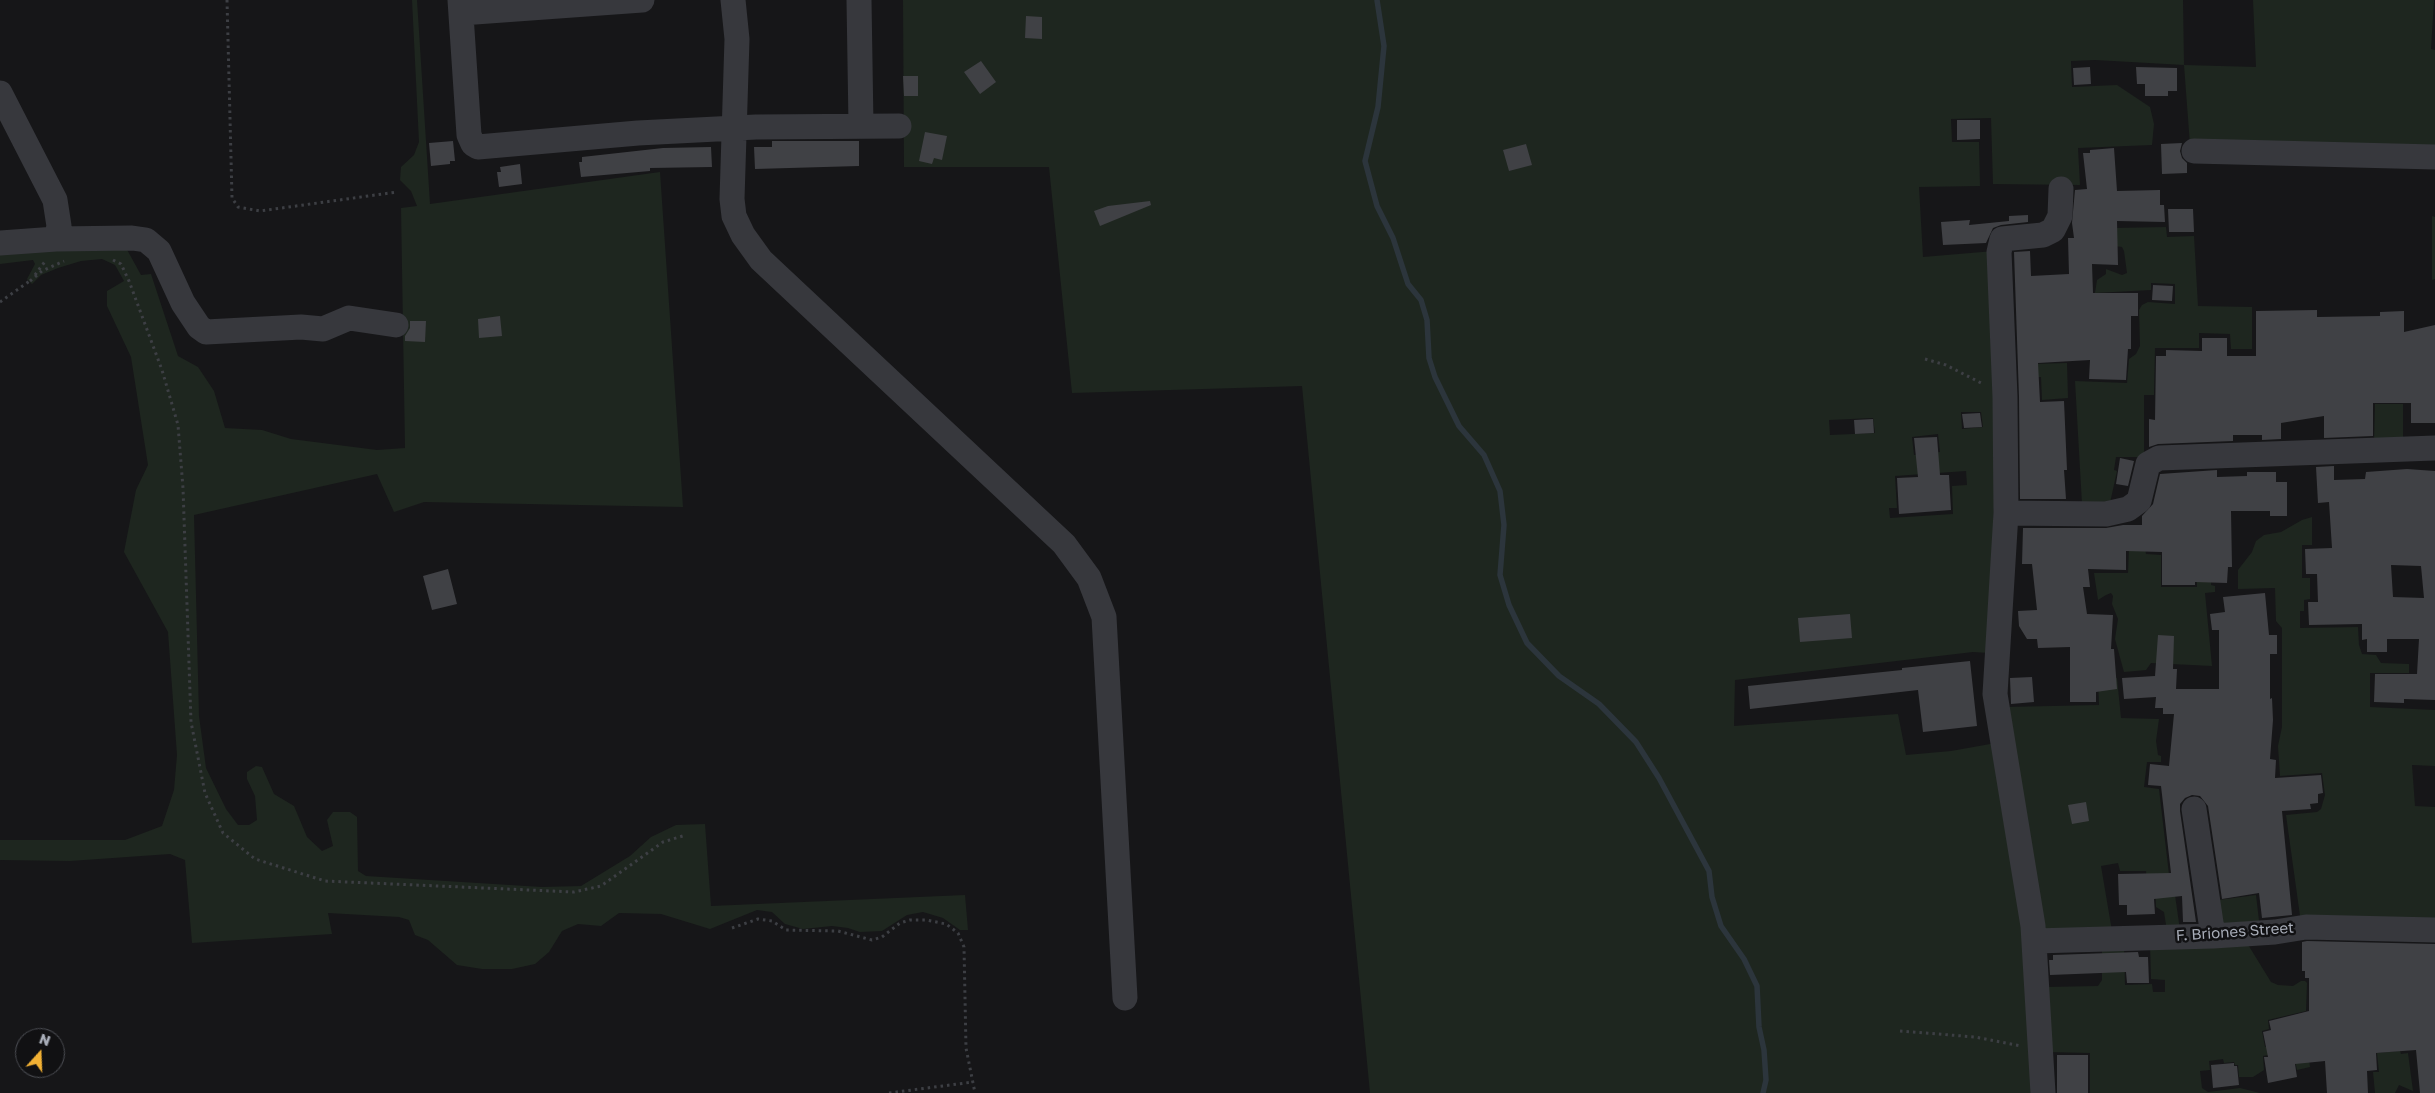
<!DOCTYPE html>
<style>
body{margin:0}
#map{position:relative;width:2435px;height:1093px;overflow:hidden;background:#161618;font-family:"Golos Text",sans-serif}
canvas{display:block}
.north{position:absolute;left:15px;top:1028px;width:50px;height:50px;box-sizing:border-box;background:#111113;border:1px solid #4d4f55;border-radius:50%;rotate:20deg;font-size:14px;font-weight:700;line-height:20px;text-align:center;color:#a8adb8}
.north::after{content:'';display:block;margin:auto;width:18px;height:22px;background:#f2b134;clip-path:polygon(50% 0,100% 100%,50% 72%,0 100%)}
</style>
<div id="map">
<canvas width="2435" height="1093"></canvas>
<div class="north">N</div>
</div>
<script>
const ctx = document.querySelector('canvas').getContext('2d');
ctx.lineJoin = 'round';
function paint(path, color) {
  ctx.fillStyle = color;
  ctx.fill(path, 'evenodd');
}
function poly(rows) {
  const path = new Path2D();
  for (const r of rows) {
    path.moveTo(r[0], r[1]);
    for (let i = 2; i < r.length; i += 2) path.lineTo(r[i], r[i + 1]);
  }
  return path;
}
function stroke(path, color, width, dash) {
  ctx.strokeStyle = color;
  ctx.lineWidth = width;
  ctx.lineCap = dash ? 'butt' : 'round';
  ctx.setLineDash(dash || []);
  ctx.stroke(path);
}
function write(font, color, halo, rows, align = 'center') {
  ctx.font = font + ' "Golos Text",sans-serif';
  ctx.lineWidth = 5;
  ctx.setLineDash([]);
  ctx.textBaseline = 'middle';
  ctx.strokeStyle = halo;
  ctx.fillStyle = color;
  for (const [text, x, y, turn = 0] of rows) {
    ctx.save();
    ctx.translate(x, y);
    ctx.rotate((+turn || 0) * Math.PI / 180);
    ctx.textAlign = isNaN(turn) ? turn : align;
    if (halo) ctx.strokeText(text, 0, 0);
    ctx.fillText(text, 0, 0);
    ctx.restore();
  }
}
const green = poly([
 [412,0,417,0,430,204,660,172,683,507,424,502,394,512,377,474,194,515,199,716,206,768,226,809,238,825,249,825,257,820,255,796,247,779,247,772,256,766,262,767,274,794,294,806,307,837,322,851,333,846,327,820,333,812,350,812,357,817,358,871,366,876,542,887,581,886,630,856,651,837,676,825,705,824,711,906,965,895,968,930,960,930,943,918,923,912,907,915,882,931,860,932,848,928,832,926,803,929,785,924,772,912,757,910,710,929,661,914,619,913,601,926,578,924,562,931,549,952,535,964,512,969,482,969,457,965,428,940,415,935,409,920,399,917,328,913,332,934,192,943,185,860,170,854,70,861,0,860,0,840,125,840,162,826,174,790,177,755,168,632,124,552,136,490,148,465,131,357,107,306,107,291,124,281,115,265,102,259,81,261,58,268,41,275,32,284,27,279,35,264,33,260,0,264,0,240,125,246,141,275,151,274,178,356,198,367,214,391,225,428,262,430,291,439,377,450,405,448,401,208,417,206,411,191,400,180,401,167,414,155,419,142],
 [903,0,2183,0,2184,65,2256,67,2253,0,2434,0,2431,49,2435,50,2435,150,2190,145,2184,65,2095,60,2071,61,2072,87,2117,85,2150,107,2154,124,2152,145,2078,148,2080,185,1993,184,1991,118,1951,119,1952,142,1979,142,1980,186,1919,187,1923,257,1994,251,2000,332,1989,653,1973,652,1735,680,1734,726,1898,714,1906,755,1951,751,1996,743,2021,884,2038,1093,1370,1093,1302,386,1072,393,1049,167,904,167],
 [1961,412,1981,412,1983,427,1962,429],
 [1873,418,1875,433,1830,435,1829,420],
 [1938,434,1940,452,1914,455,1912,437],
 [1966,471,1967,485,1952,486,1953,514,1890,518,1889,508,1897,508,1895,476],
 [2432,216,2435,217,2435,279,2432,280],
 [2166,227,2167,237,2194,236,2198,306,2252,307,2252,349,2231,349,2230,334,2199,333,2199,348,2155,348,2154,395,2144,395,2144,457,2116,457,2114,470,2117,471,2110,503,2082,504,2075,381,2127,383,2129,359,2136,354,2140,346,2139,310,2142,305,2148,302,2175,304,2175,284,2151,283,2151,290,2095,293,2097,280,2106,274,2106,269,2122,275,2127,273,2124,251,2122,247,2115,246,2114,228],
 [2067,363,2068,398,2042,400,2041,377,2034,377,2033,364],
 [2375,404,2403,404,2403,442,2374,442],
 [2312,517,2312,545,2302,545,2302,578,2310,578,2310,599,2304,600,2304,611,2300,611,2300,628,2358,627,2359,645,2362,654,2376,655,2381,663,2409,664,2409,673,2370,673,2370,707,2435,710,2435,766,2412,765,2415,806,2435,807,2435,925,2301,923,2286,815,2317,812,2321,809,2325,795,2322,773,2280,776,2278,746,2282,727,2282,628,2276,621,2275,588,2238,589,2238,570,2252,552,2256,541,2264,535,2281,532,2302,520],
 [2129,548,2145,548,2146,554,2161,555,2161,587,2197,587,2197,567,2212,567,2211,585,2215,586,2215,592,2205,593,2212,666,2151,663,2146,670,2124,672,2115,639,2118,619,2112,604,2113,596,2111,593,2106,595,2098,600,2094,573,2128,573],
 [2117,678,2121,718,2159,719,2156,741,2158,755,2161,756,2161,762,2147,762,2144,787,2159,789,2170,883,2174,888,2180,930,2167,931,2164,912,2156,907,2155,884,2147,884,2146,871,2120,871,2118,863,2101,866,2112,931,2044,934,2005,707,2099,705,2098,679],
 [2256,895,2260,929,2220,932,2211,901],
 [2102,943,2124,943,2125,985,2152,984,2153,992,2165,992,2165,980,2151,979,2150,943,2247,943,2271,982,2278,985,2293,986,2301,981,2305,981,2307,983,2306,1011,2268,1020,2269,1029,2262,1031,2265,1047,2307,1039,2310,1067,2297,1070,2295,1061,2280,1053,2263,1056,2264,1070,2253,1077,2239,1077,2238,1065,2235,1065,2234,1062,2224,1063,2223,1059,2209,1061,2210,1070,2200,1071,2202,1088,2208,1092,2240,1088,2260,1093,2090,1093,2090,1053,2047,1052,2046,987,2098,986,2102,980],
 [2400,1051,2401,1054,2408,1053,2413,1091,2399,1085,2395,1093,2375,1093,2373,1072,2379,1072,2377,1053]
]);
const stream = poly([
 [1377,0,1384,46,1378,107,1365,161,1377,206,1393,238,1408,284,1421,300,1427,320,1429,358,1435,377,1459,426,1484,455,1500,491,1504,525,1500,575,1509,605,1527,643,1559,676,1599,704,1636,742,1659,778,1709,871,1712,897,1721,926,1744,959,1757,986,1759,1027,1764,1050,1766,1080,1763,1093]
]);
const building = poly([
 [1026,16,1042,17,1042,39,1025,38],
 [981,61,996,82,980,94,964,72],
 [2090,67,2091,84,2074,85,2073,68],
 [2136,67,2177,68,2177,91,2168,91,2168,96,2145,96,2145,84,2137,84],
 [903,76,918,76,918,96,904,96],
 [1957,120,1980,120,1980,139,1957,140],
 [925,132,947,136,942,160,934,158,932,164,919,161],
 [453,141,455,161,450,161,450,164,431,166,429,143],
 [772,141,859,141,859,166,755,169,754,147,772,147],
 [2182,143,2180,151,2182,158,2187,163,2187,173,2162,174,2161,144],
 [1526,144,1532,165,1509,171,1503,150],
 [711,147,712,167,650,168,650,171,581,177,579,162,582,162,582,157,663,148],
 [2114,148,2117,191,2160,190,2160,205,2164,205,2165,222,2117,221,2118,265,2092,264,2093,293,2138,293,2138,316,2131,316,2131,349,2128,349,2126,380,2089,379,2090,360,2038,363,2040,402,2064,401,2067,470,2064,470,2066,499,2020,499,2019,397,2014,252,2030,251,2031,276,2069,274,2068,238,2074,238,2072,223,2075,190,2087,189,2083,153,2090,153,2090,150],
 [520,164,522,184,499,187,497,172,501,172,500,167],
 [1150,201,1151,205,1100,226,1094,211,1108,206],
 [2168,209,2193,209,2194,232,2169,232],
 [2028,215,2028,222,2001,225,1993,228,1986,243,1943,245,1941,222,1970,220,1969,225,2009,221,2009,216],
 [2153,285,2173,286,2172,301,2152,300],
 [2317,310,2317,317,2380,316,2380,312,2404,311,2404,332,2435,325,2435,423,2411,423,2411,403,2373,403,2373,436,2324,438,2324,416,2281,423,2281,439,2262,440,2262,435,2233,435,2233,441,2158,444,2149,447,2149,419,2155,420,2156,356,2166,356,2166,350,2202,351,2202,338,2227,338,2227,356,2256,356,2256,311],
 [500,316,502,336,479,338,478,319],
 [410,321,426,321,425,342,405,341,405,336,410,328],
 [1980,413,1982,427,1964,428,1962,414],
 [1873,419,1874,433,1855,434,1854,420],
 [1937,437,1940,475,1949,475,1951,510,1899,514,1897,478,1918,477,1914,438],
 [2120,458,2134,461,2128,486,2116,484],
 [2334,466,2334,480,2365,479,2366,472,2407,469,2435,471,2435,700,2404,699,2404,703,2374,702,2375,674,2417,674,2419,639,2387,639,2387,652,2367,652,2367,639,2362,640,2362,624,2309,625,2308,602,2318,602,2317,574,2306,574,2305,549,2332,548,2329,502,2318,503,2316,467],
 [2391,565,2421,566,2424,598,2393,597],
 [2217,470,2217,477,2247,476,2247,472,2276,472,2276,482,2287,482,2287,516,2270,516,2270,511,2231,511,2232,567,2228,567,2227,583,2195,582,2195,585,2162,585,2162,552,2126,551,2126,570,2088,569,2090,587,2083,587,2087,614,2113,615,2111,649,2114,649,2117,689,2096,692,2096,702,2070,702,2070,647,2038,648,2037,639,2027,639,2019,626,2018,611,2037,610,2032,564,2022,564,2023,528,2106,528,2123,525,2142,525,2142,516,2153,504,2160,474],
 [448,569,457,604,432,610,423,576],
 [2265,593,2269,635,2277,635,2277,654,2270,654,2270,699,2272,698,2273,720,2270,759,2276,760,2275,778,2321,775,2323,793,2318,794,2318,803,2310,804,2311,809,2282,811,2292,915,2262,918,2259,893,2222,899,2208,806,2200,796,2192,795,2185,798,2180,804,2180,811,2196,922,2183,922,2182,896,2154,899,2155,914,2127,915,2127,905,2119,905,2118,874,2171,873,2161,786,2148,785,2150,764,2169,766,2174,714,2163,714,2163,708,2155,708,2156,697,2124,699,2122,678,2155,676,2158,635,2174,636,2173,669,2177,669,2176,689,2219,689,2219,630,2212,630,2210,614,2225,612,2223,597],
 [1850,614,1852,638,1800,642,1798,618],
 [1970,661,1977,726,1923,732,1918,690,1750,709,1748,686,1902,670,1902,668],
 [2032,677,2034,702,2011,704,2010,678],
 [2086,802,2089,821,2072,824,2068,805],
 [2307,941,2435,944,2435,1093,2420,1093,2416,1050,2376,1053,2377,1070,2367,1071,2368,1093,2327,1093,2325,1061,2295,1064,2297,1077,2268,1083,2264,1057,2268,1057,2263,1032,2271,1030,2269,1021,2309,1011,2309,978,2305,978,2305,971,2302,971,2302,942],
 [2138,952,2139,957,2148,957,2149,983,2127,983,2126,972,2050,975,2049,960,2053,960,2053,955],
 [2057,1055,2088,1055,2088,1093,2057,1093],
 [2234,1063,2234,1066,2237,1066,2239,1085,2213,1088,2211,1065]
]);
const path = poly([
 [227,0,232,198,238,207,260,211,397,192],
 [113,260,121,264,129,281,162,370,178,425,183,488,191,722,205,793,223,833,255,859,325,881,574,892,601,886,663,842,686,835],
 [35,275,46,260],
 [30,281,42,271,64,261],
 [0,302,31,280],
 [1925,359,1946,365,1983,384],
 [732,928,758,919,772,921,786,930,838,931,872,940,882,937,900,923,910,920,926,920,946,924,958,933,964,947,966,1048,975,1093],
 [1900,1031,1975,1037,2021,1046],
 [889,1093,973,1082]
]);
const minor = poly([
 [460,0,469,135,473,144,478,147,638,133,756,127,899,126],
 [733,0,737,39,732,199,734,216,743,235,761,260,1064,544,1089,578,1104,617,1125,998],
 [859,0,861,125],
 [461,13,642,0],
 [0,93,55,200,59,226,56,239,0,243],
 [2194,151,2435,157],
 [56,239,132,238,146,240,159,251,183,303,199,327,206,332,301,327,323,329,349,318,396,325],
 [2006,513,2106,514,2128,509,2139,501,2148,464,2159,458,2435,448],
 [2194,809,2213,936],
 [2035,941,2213,936,2275,932,2306,927,2435,930],
 [2043,1093,2033,926,1995,694,2006,513,2005,397,1999,252,2002,239,2043,235,2053,230,2060,216,2061,189]
]);
const streetNames = [
 ["F. Briones Street",2235,932,-4]
];
paint(green, '#1e261f');
stroke(stream, '#2c353c', 5.5);
paint(building, '#404145');
stroke(path, '#3d3f44', 3, [2.5, 4]);
stroke(minor, '#37383d', 25);
write('15px', '#a8adb8', '#111113', streetNames);
</script>
